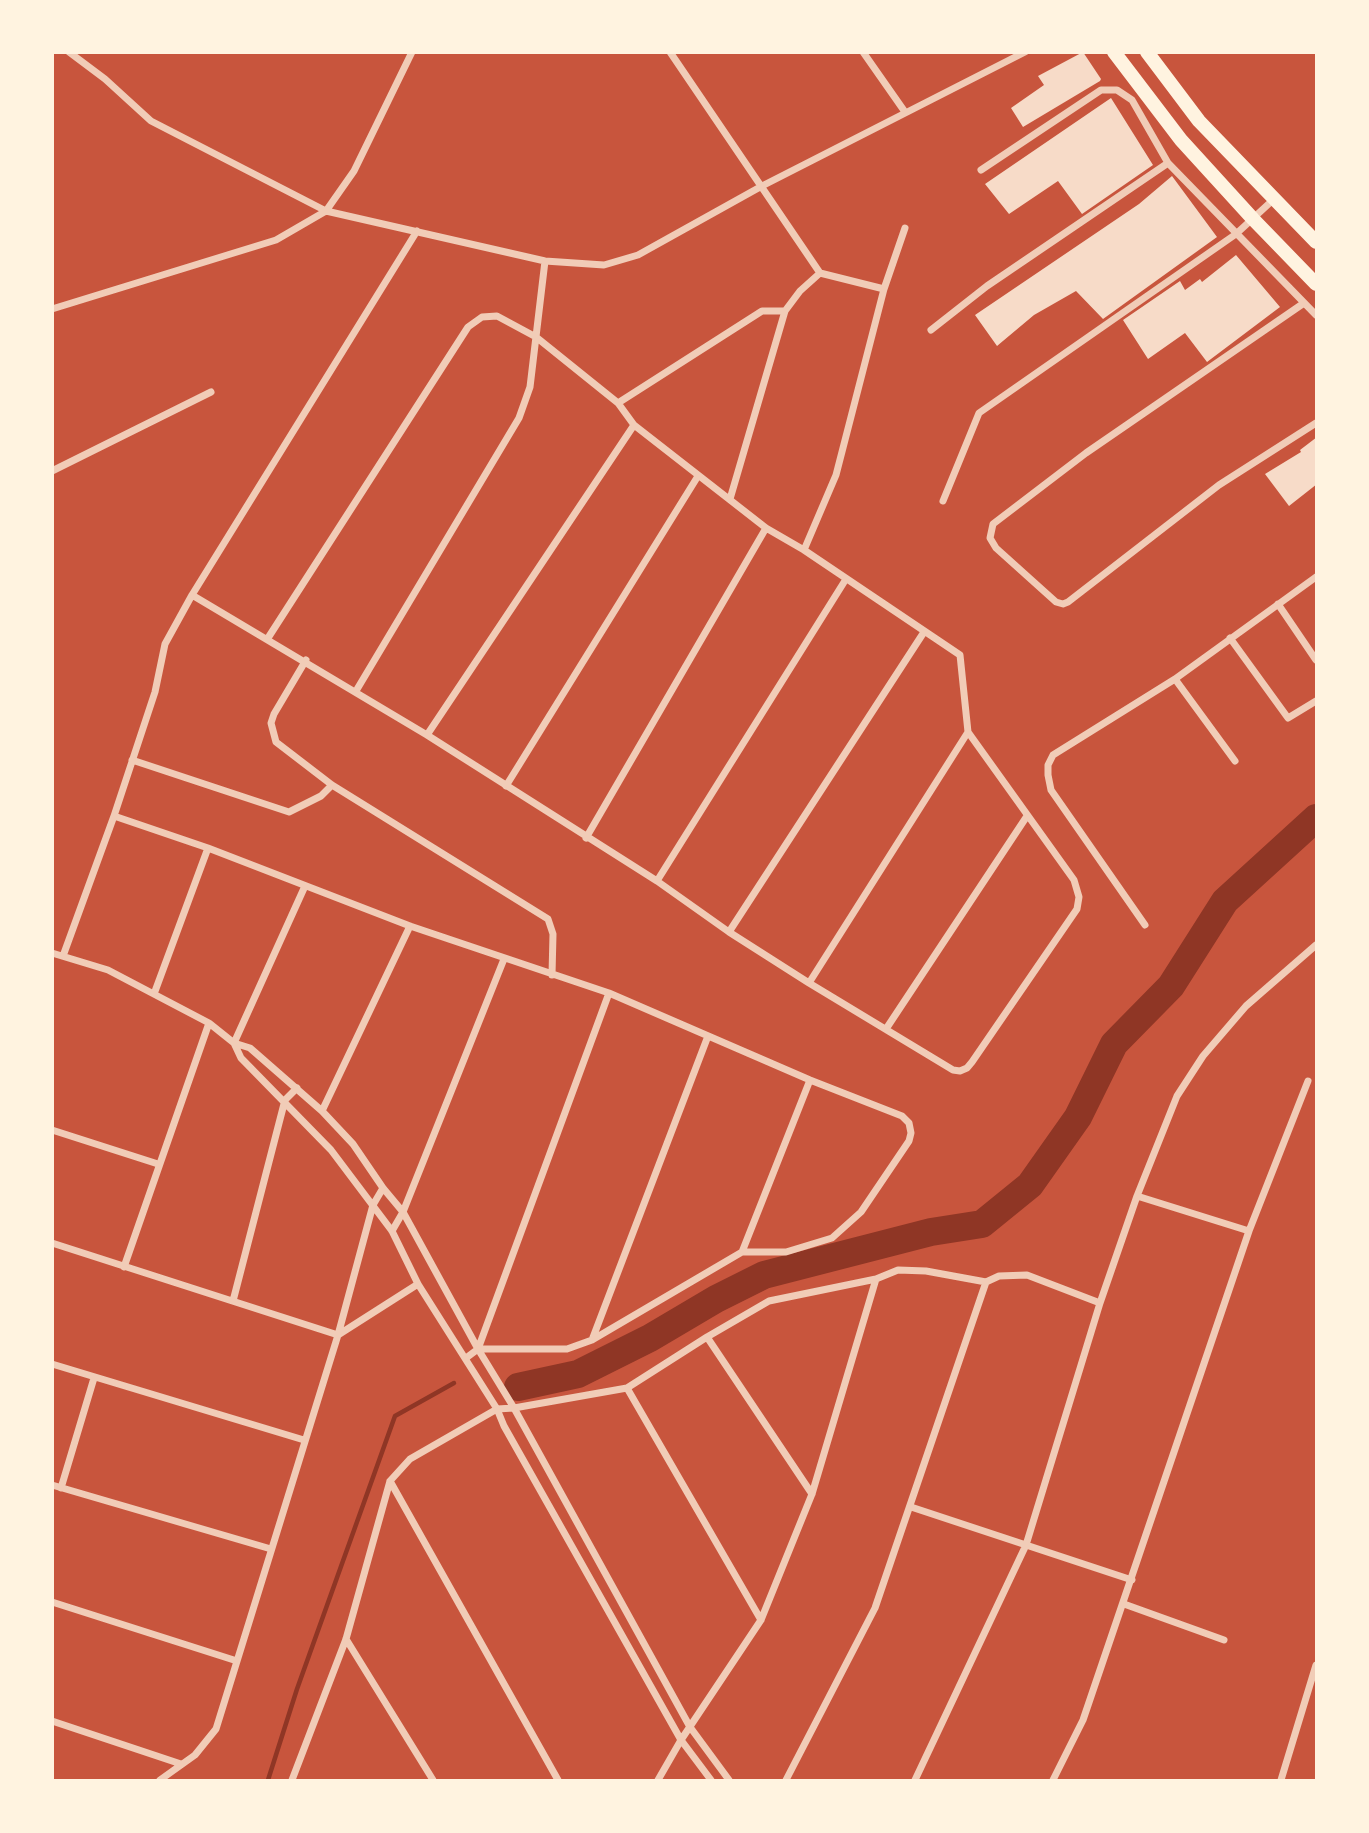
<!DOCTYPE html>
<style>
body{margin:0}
#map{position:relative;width:1369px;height:1833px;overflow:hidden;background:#c8553d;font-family:"Varela Round",sans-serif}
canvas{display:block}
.frame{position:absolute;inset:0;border:54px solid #fff3e0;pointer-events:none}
</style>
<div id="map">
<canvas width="1369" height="1833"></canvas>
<div class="frame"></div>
</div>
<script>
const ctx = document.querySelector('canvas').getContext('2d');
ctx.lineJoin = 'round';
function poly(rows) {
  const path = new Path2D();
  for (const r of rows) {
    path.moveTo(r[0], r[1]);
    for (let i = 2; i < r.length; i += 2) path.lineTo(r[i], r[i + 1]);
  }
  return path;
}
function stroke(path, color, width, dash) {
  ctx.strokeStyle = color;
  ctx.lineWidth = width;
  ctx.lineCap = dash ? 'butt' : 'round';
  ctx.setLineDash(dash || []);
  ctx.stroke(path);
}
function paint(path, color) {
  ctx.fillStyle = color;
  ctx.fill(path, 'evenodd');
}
const stream = poly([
 [268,1780,297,1689,395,1416,454,1383]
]);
const river = poly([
 [518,1387,578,1374,650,1338,716,1299,764,1275,931,1232,982,1224,1030,1185,1078,1117,1114,1044,1171,986,1225,901,1316,818]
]);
const building = poly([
 [1083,52,1101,79,1100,81,1023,127,1011,108,1044,85,1038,76],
 [1111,98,1153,165,1082,214,1058,181,1009,214,985,184],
 [1172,176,1217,237,1103,319,1076,291,1034,315,997,346,975,315,1139,204],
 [1236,255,1280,307,1207,362,1185,333,1148,359,1123,320,1180,281,1185,290,1200,279,1202,282],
 [1317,437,1317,484,1289,506,1265,474,1301,452,1300,450]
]);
const minor = poly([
 [69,52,105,79,151,121,326,211,545,261,604,265,638,255,762,186,1025,52],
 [670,52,820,273,884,289],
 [863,52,905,112],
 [981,170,1101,90,1117,90,1132,100,1168,163,1316,315],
 [1304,303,1086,453,993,524,990,538,996,548,1056,602,1063,604,1068,602,1219,485,1316,423],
 [52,309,276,240,326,211,354,171,412,52],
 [931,330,987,286,1168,163],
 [618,403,762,311,785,311],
 [52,471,211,392],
 [730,499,785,311,800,291,820,273],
 [943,501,979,413,1236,234,1274,199],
 [804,550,836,475,884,289,905,228],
 [192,595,427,735,657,881,729,932,809,983,953,1070,960,1071,967,1068,972,1062,1077,909,1079,897,1074,880,968,732,960,655,804,550,766,528,634,425,618,403,536,337,497,316,482,317,468,327,268,638],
 [1278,604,1316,660],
 [1230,638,1288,718,1316,701],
 [306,660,274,714,271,723,276,742,332,785,548,919,553,934,552,975],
 [1175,679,1235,761],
 [356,691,519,418,530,387,545,261],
 [427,735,634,425],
 [132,760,289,812,321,796,332,785],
 [506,786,698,476],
 [114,816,208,848,410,926,609,993,810,1080,902,1116,909,1123,911,1133,909,1141,861,1212,832,1238,786,1252,742,1252,592,1340,567,1349,478,1349,466,1358],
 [586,838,766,528],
 [657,881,846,579],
 [305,886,234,1043,241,1058,331,1150,392,1231,418,1284,497,1409,504,1426,681,1740,711,1780],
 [1145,925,1051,790,1048,775,1048,765,1053,755,1175,679,1316,577],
 [729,932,924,632],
 [52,953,108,970,209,1023,234,1043,250,1048,322,1111,353,1144,383,1188,403,1212,478,1349,514,1408,690,1727,729,1780],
 [63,956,114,816,155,692,165,644,192,595,417,231],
 [809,983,968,732],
 [154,994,208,848],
 [886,1029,1027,816],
 [322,1111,410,926],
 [52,1130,158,1164],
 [1137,1196,1249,1231],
 [392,1231,403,1212,504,959],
 [52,1243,338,1335],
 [742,1252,810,1080],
 [124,1267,209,1023],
 [233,1301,285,1100,297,1088],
 [338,1335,418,1284],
 [707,1337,812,1494],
 [592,1340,708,1036],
 [478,1349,609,993],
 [52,1364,304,1440],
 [627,1388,761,1620],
 [390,1481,558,1780],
 [52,1485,271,1549],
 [61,1488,94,1378],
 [911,1507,1132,1580],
 [52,1602,237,1661],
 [1124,1604,1224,1640],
 [346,1639,433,1780],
 [52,1721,181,1764],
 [160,1780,195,1755,216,1729,338,1335,373,1205,383,1188],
 [292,1780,346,1639,390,1481,410,1459,497,1409,514,1408,627,1388,707,1337,769,1301,876,1279,898,1270,926,1271,986,1282],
 [658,1780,681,1740,761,1620,812,1494,876,1279],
 [786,1780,875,1608,986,1282,999,1276,1027,1275,1100,1303],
 [915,1780,1026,1545,1100,1303,1137,1196,1177,1096,1203,1056,1246,1006,1316,945],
 [1053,1780,1083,1720,1249,1231,1308,1081],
 [1281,1780,1316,1665]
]);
const primary = poly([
 [1114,52,1181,140,1253,219,1316,284],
 [1147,52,1199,121,1316,242]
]);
stroke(stream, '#8f3625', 4.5);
stroke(river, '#8f3625', 28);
paint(building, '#f7dbc8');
stroke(minor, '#f1ccb7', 7);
stroke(primary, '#fff3e0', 14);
</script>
